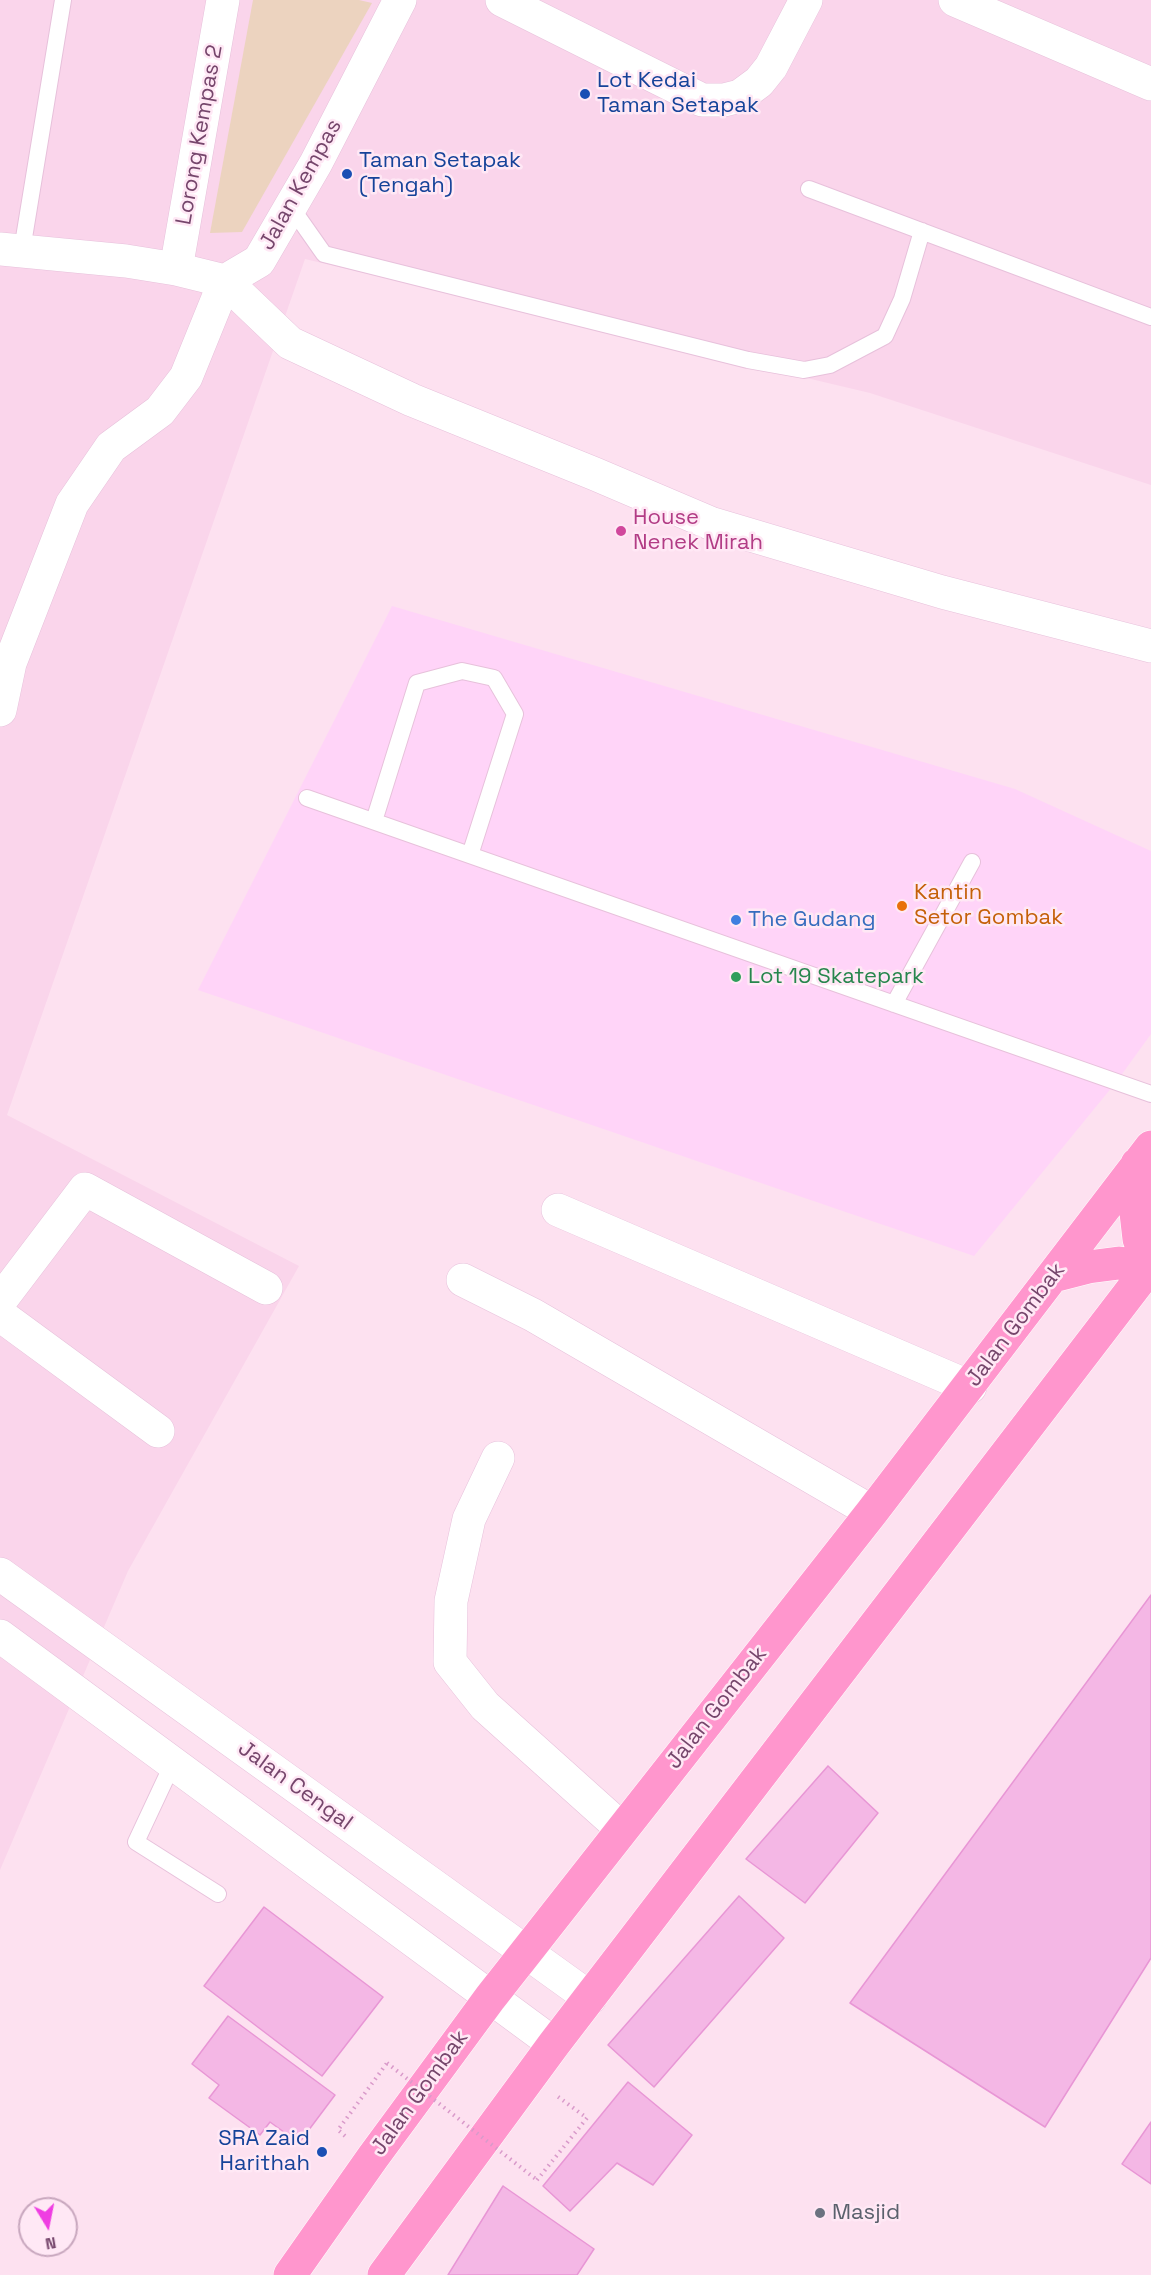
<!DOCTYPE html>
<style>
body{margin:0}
#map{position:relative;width:1151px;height:2275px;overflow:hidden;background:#fde1f0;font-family:"Space Grotesk",sans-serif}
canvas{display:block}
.north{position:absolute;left:18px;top:2197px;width:60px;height:60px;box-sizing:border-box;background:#ffe8f5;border:2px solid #c8a7be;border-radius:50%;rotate:170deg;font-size:16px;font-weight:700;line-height:24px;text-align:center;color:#76466c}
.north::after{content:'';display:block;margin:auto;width:21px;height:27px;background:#ef3ee2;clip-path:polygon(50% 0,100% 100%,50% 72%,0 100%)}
</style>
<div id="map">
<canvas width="1151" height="2275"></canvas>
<div class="north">N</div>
</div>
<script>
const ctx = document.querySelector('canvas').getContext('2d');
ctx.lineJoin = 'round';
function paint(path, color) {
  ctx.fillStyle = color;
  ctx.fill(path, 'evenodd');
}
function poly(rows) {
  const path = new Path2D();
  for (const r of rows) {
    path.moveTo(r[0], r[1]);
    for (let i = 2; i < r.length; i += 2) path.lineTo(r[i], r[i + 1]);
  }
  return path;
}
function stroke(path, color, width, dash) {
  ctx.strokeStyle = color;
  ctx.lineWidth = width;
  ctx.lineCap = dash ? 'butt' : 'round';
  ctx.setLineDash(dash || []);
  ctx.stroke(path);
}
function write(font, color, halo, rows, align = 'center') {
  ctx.font = font + ' "Space Grotesk",sans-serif';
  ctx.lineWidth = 5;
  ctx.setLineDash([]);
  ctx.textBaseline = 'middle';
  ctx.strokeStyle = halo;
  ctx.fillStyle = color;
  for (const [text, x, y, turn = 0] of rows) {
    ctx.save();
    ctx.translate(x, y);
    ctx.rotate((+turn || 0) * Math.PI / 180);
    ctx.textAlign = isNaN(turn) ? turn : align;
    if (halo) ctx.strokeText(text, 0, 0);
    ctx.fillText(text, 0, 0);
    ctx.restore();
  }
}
const residential = poly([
 [0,0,1151,0,1151,485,870,393,305,259,7,1115,299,1266,128,1571,0,1870]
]);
const commercial = poly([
 [392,606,1015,789,1151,851,1151,1034,1117,1081,974,1256,198,990]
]);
const green = poly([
 [253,0,359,0,372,3,242,232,210,233]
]);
const building = poly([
 [1151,1595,1151,1958,1045,2127,850,2003,1151,1595],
 [828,1766,878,1813,805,1903,746,1859,828,1766],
 [739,1896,784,1938,654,2087,608,2045,739,1896],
 [264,1907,383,1997,322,2076,204,1986,264,1907],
 [228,2016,335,2095,299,2143,270,2122,260,2135,209,2098,219,2085,192,2064,228,2016],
 [628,2082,692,2135,653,2185,617,2163,570,2211,543,2186,628,2082],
 [1151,2122,1151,2184,1122,2164,1151,2122],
 [503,2186,594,2249,577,2275,448,2275,503,2186]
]);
const path = poly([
 [345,2136,338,2130,387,2063],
 [537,2180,587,2118,557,2096]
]);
const service = poly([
 [809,189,1151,317],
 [291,207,324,254,748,360,804,370,830,365,885,336,902,299,922,231],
 [22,250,63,0],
 [307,798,1151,1094],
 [374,821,417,683,462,671,494,678,515,714,470,855],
 [894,1004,972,862],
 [173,1763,136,1842,218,1894]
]);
const minor = poly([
 [502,0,702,100,724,100,740,96,759,82,771,67,806,0],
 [955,0,1151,84],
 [0,249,126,261,176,269,225,281,259,261,316,163,400,0],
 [176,269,223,0],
 [0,710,10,663,72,504,111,447,160,411,186,377,225,281,290,343,412,400,595,474,710,523,942,592,1151,646],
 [558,1210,970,1387],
 [463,1280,533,1315,872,1512],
 [0,1301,85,1189,266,1288],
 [0,1315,158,1431],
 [498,1458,469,1519,451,1601,450,1662,485,1706,622,1829]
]);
const tertiary = poly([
 [0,1574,590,1998],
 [0,1636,554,2044]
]);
const primary = poly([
 [1137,1164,1135,1204,1139,1239,1150,1267],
 [1053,1276,1088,1267,1119,1263,1150,1267],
 [290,2275,373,2157,490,1998,872,1512,1151,1147],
 [384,2275,554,2044,1151,1265]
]);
const pathBridge = poly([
 [387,2063,537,2180]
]);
const markers = [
 [585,94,6,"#1a4fb4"],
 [347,174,6,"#1a4fb4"],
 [621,531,6,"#d1479c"],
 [902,906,6,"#e8710a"],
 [736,920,6,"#3f7fe0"],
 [736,977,6,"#2e9e5b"],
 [322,2152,6,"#1a4fb4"],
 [820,2213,6,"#6b7280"]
];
const transitNames = [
 ["Lot Kedai",597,81],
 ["Taman Setapak",597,106],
 ["Taman Setapak",359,161],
 ["(Tengah)",359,186],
 ["SRA Zaid",310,2139,"right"],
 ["Harithah",310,2164,"right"]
];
const streetNames = [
 ["Lorong Kempas 2",200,135,-80],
 ["Jalan Kempas",301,185,-61],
 ["Jalan Gombak",1016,1325,-53],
 ["Jalan Gombak",717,1708,-52],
 ["Jalan Cengal",295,1786,36],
 ["Jalan Gombak",420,2093,-54]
];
const hotelNames = [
 ["House",633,518],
 ["Nenek Mirah",633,543]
];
const foodNames = [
 ["Kantin",914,893],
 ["Setor Gombak",914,918]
];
const shopNames = [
 ["The Gudang",748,920]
];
const leisureNames = [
 ["Lot 19 Skatepark",748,977]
];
const worshipNames = [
 ["Masjid",832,2213]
];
paint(residential, '#fad5eb');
paint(commercial, '#ffd4f8');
paint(green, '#ecd3bf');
paint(building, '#f4b7e5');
stroke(building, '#e896d5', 1.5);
stroke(service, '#e7c1db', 18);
stroke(minor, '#e7c1db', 34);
stroke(tertiary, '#e7c1db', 34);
stroke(primary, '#fff', 34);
stroke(path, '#d99aca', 4, [1.5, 4.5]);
stroke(service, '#fff', 16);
stroke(minor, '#fff', 33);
stroke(tertiary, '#fff', 33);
stroke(primary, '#ff96cd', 33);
stroke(pathBridge, '#d99aca', 4, [1.5, 4.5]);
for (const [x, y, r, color] of markers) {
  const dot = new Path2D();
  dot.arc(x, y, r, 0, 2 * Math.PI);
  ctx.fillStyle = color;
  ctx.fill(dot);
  stroke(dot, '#ffe8f5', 2);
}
write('22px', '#164399', '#ffe8f5', transitNames, 'left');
write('22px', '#76466c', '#ffe8f5', streetNames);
write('22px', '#b23c85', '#ffe8f5', hotelNames, 'left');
write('22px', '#c56008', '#ffe8f5', foodNames, 'left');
write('22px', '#366cbe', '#ffe8f5', shopNames, 'left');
write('22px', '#27864d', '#ffe8f5', leisureNames, 'left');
write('22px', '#5b616d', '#ffe8f5', worshipNames, 'left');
</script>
